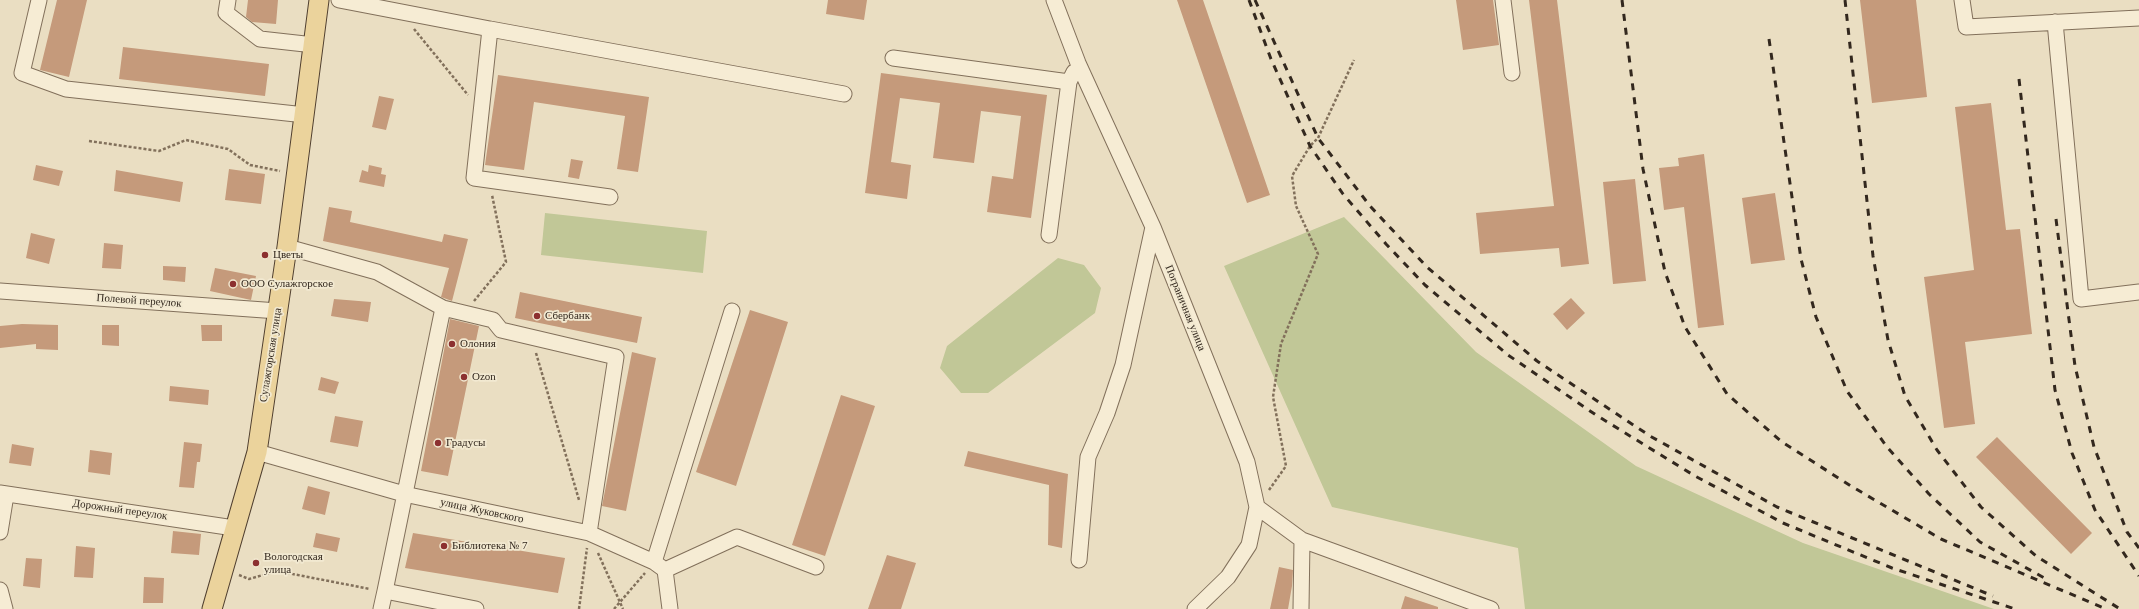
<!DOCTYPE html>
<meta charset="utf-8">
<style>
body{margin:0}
canvas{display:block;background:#eadec2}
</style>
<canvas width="2139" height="609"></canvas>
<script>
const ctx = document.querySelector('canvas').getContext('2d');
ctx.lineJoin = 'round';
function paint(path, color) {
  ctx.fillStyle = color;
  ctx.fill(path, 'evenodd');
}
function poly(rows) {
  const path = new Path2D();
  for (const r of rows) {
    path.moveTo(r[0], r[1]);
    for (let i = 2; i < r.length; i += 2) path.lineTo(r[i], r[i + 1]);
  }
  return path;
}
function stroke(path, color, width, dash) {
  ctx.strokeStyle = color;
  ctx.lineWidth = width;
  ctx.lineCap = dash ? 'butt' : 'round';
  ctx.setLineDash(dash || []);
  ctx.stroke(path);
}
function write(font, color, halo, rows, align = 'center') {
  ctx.font = font + ' Georgia,serif';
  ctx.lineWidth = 3.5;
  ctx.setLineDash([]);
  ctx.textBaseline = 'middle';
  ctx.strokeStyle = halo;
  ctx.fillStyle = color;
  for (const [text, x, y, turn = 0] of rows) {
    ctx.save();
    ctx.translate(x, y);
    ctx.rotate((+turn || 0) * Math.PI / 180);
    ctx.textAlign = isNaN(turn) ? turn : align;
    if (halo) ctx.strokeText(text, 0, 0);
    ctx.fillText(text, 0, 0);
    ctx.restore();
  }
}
const green = poly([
 [545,213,707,231,703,273,541,255],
 [1344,217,1476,352,1636,466,1803,543,1994,609,1525,609,1518,548,1332,507,1224,266],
 [1058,258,1084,265,1101,288,1095,313,988,393,961,393,940,368,947,346]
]);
const building = poly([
 [57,0,87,0,69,77,40,70],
 [248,0,278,0,276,24,252,22,246,17],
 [828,0,867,0,864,20,826,14],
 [1177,0,1203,0,1270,195,1247,203],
 [1456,0,1493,0,1499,45,1463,50],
 [1529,0,1557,0,1589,264,1561,267,1559,248,1480,254,1476,213,1554,206],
 [1860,0,1916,0,1927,97,1872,103],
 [123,47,269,64,265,96,119,79],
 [881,73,1047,95,1031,218,987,212,992,176,1013,179,1021,116,981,111,974,163,933,158,940,103,900,98,891,162,911,165,907,199,865,193],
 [498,75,649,97,638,172,617,169,625,116,534,102,524,170,485,165],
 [379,96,394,99,386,130,372,127],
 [1991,103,2006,230,2020,229,2032,334,1965,342,1975,424,1944,428,1924,277,1974,270,1955,107],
 [1704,154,1724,325,1698,328,1684,207,1664,210,1659,168,1679,166,1678,158],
 [571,159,583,161,579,179,568,177],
 [36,165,63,171,59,186,33,180],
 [369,165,382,168,381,174,386,175,384,187,359,182,362,170,368,172],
 [229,169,265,174,261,204,225,200],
 [116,170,183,182,180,202,114,191],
 [1635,179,1646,281,1613,284,1603,182],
 [1775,193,1785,260,1751,264,1742,198],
 [329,207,352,211,350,222,442,242,444,234,468,239,452,301,441,297,449,268,323,241],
 [31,233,55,239,49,264,26,258],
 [104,243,123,245,121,269,102,268],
 [163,266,186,267,185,282,163,280],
 [215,268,256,276,251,300,210,291],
 [520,292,642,317,637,343,515,318],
 [1571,298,1585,313,1567,330,1553,314],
 [334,299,371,302,368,322,331,316],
 [750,310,788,322,736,486,696,472],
 [450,319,479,326,448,476,421,471],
 [22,324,58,325,58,350,36,349,36,344,0,348,0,326],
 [102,325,119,325,119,346,102,345],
 [201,325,222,325,222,341,202,341],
 [632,352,656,358,626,511,602,506],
 [321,377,339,382,335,394,318,390],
 [170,386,209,390,208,405,169,401],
 [841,395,875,406,825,556,792,545],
 [335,416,363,421,358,447,330,442],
 [1997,437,2092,533,2071,554,1976,457],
 [184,442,202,444,200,462,197,462,194,488,179,487],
 [12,444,34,448,31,466,9,463],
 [90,450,112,453,110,475,88,472],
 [968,451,1068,474,1062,548,1048,545,1049,485,964,466],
 [308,486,330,492,325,515,302,509],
 [173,531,201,534,199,555,171,553],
 [316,533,340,538,337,552,313,547],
 [413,533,565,558,558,593,405,568],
 [76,546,95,548,93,578,74,577],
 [887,555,916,563,901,609,868,609],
 [26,558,42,559,40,588,23,586],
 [1279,567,1293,570,1292,586,1288,609,1270,609],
 [144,577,164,578,163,603,143,603],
 [1405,596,1438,607,1438,609,1401,609]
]);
const path = poly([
 [414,29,468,95],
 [89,141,159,151,186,140,228,149,250,165,280,171],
 [474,301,506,262,492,195],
 [536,353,579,500],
 [1269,490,1286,466,1273,397,1281,344,1318,254,1296,206,1292,176,1310,146,1318,138,1354,60],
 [598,553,623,609],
 [239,575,249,579,277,571,370,589],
 [579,609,587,548],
 [614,609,645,573]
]);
const minor = poly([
 [39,0,22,73,66,89,305,115],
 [228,0,226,13,260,39,314,45],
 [339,0,490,29,474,178,610,197],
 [1054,0,1078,63,1153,227,1247,462,1257,507,1249,545,1228,577,1195,609],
 [1503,0,1512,73],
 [1962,0,1966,27,2139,18],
 [2055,22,2081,299,2139,292],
 [490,29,844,94],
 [893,58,1069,82],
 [1049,235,1069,82,1074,72],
 [287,247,377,272,443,308,493,320,501,330,616,357,589,533],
 [0,291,278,311],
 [443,308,385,591,476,609],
 [257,452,404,494,589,533,654,562,665,570,670,609],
 [0,493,234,528],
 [1257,507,1302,540,1491,609],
 [0,532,6,495],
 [1079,560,1088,457,1107,413,1123,365,1153,227],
 [654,562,732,311],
 [665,570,737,537,816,567],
 [0,590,5,609],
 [381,609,385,591],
 [1301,609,1302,540]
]);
const major = poly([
 [212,609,257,452,287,247,319,0]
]);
const rail = poly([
 [1249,0,1271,59,1310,146,1343,194,1386,244,1425,285,1508,355,1596,415,1695,476,1783,523,1892,568,2015,609],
 [1255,0,1318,138,1370,206,1427,267,1537,361,1650,436,1777,507,1993,596],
 [1622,0,1643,169,1665,272,1685,327,1727,394,1782,442,1851,486,1941,539,2106,609],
 [1845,0,1873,256,1888,340,1905,396,1937,450,1981,507,2036,556,2120,609],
 [1769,39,1801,259,1816,317,1847,391,1887,447,1929,494,1980,542,2048,580],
 [2019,79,2055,390,2072,453,2095,510,2139,576],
 [2056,219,2075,366,2094,447,2127,532,2139,548]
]);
const markers = [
 [265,255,4,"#8c3030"],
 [233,284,4,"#8c3030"],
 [537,316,4,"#8c3030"],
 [452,344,4,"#8c3030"],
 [464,377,4,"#8c3030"],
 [438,443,4,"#8c3030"],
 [444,546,4,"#8c3030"],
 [256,563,4,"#8c3030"]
];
const poiNames = [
 ["Цветы",273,255],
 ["ООО Сулажгорское",241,284],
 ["Сбербанк",545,316],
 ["Олония",460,344],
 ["Ozon",472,377],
 ["Градусы",446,443],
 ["Библиотека № 7",452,546],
 ["Вологодская",264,557],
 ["улица",264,570]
];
const streetNames = [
 ["Полевой переулок",139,301,4],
 ["Пограничная улица",1185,308,68],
 ["Сулажгорская улица",271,355,-81],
 ["Дорожный переулок",120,510,8],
 ["улица Жуковского",482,511,12]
];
paint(green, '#c1c797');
paint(building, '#c59a7b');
stroke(minor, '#82705b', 17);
stroke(major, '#503f2f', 21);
stroke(path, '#82705b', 2.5, [3, 2]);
stroke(minor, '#f6ecd4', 15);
stroke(major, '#ebd39c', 19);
stroke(rail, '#33281e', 3, [7, 7]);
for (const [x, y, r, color] of markers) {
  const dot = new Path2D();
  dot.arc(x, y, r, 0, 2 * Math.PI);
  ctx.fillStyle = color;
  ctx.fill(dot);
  stroke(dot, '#f2e9d1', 1.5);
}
write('11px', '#33281e', '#f2e9d1', poiNames, 'left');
write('11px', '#33281e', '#f2e9d1', streetNames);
</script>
